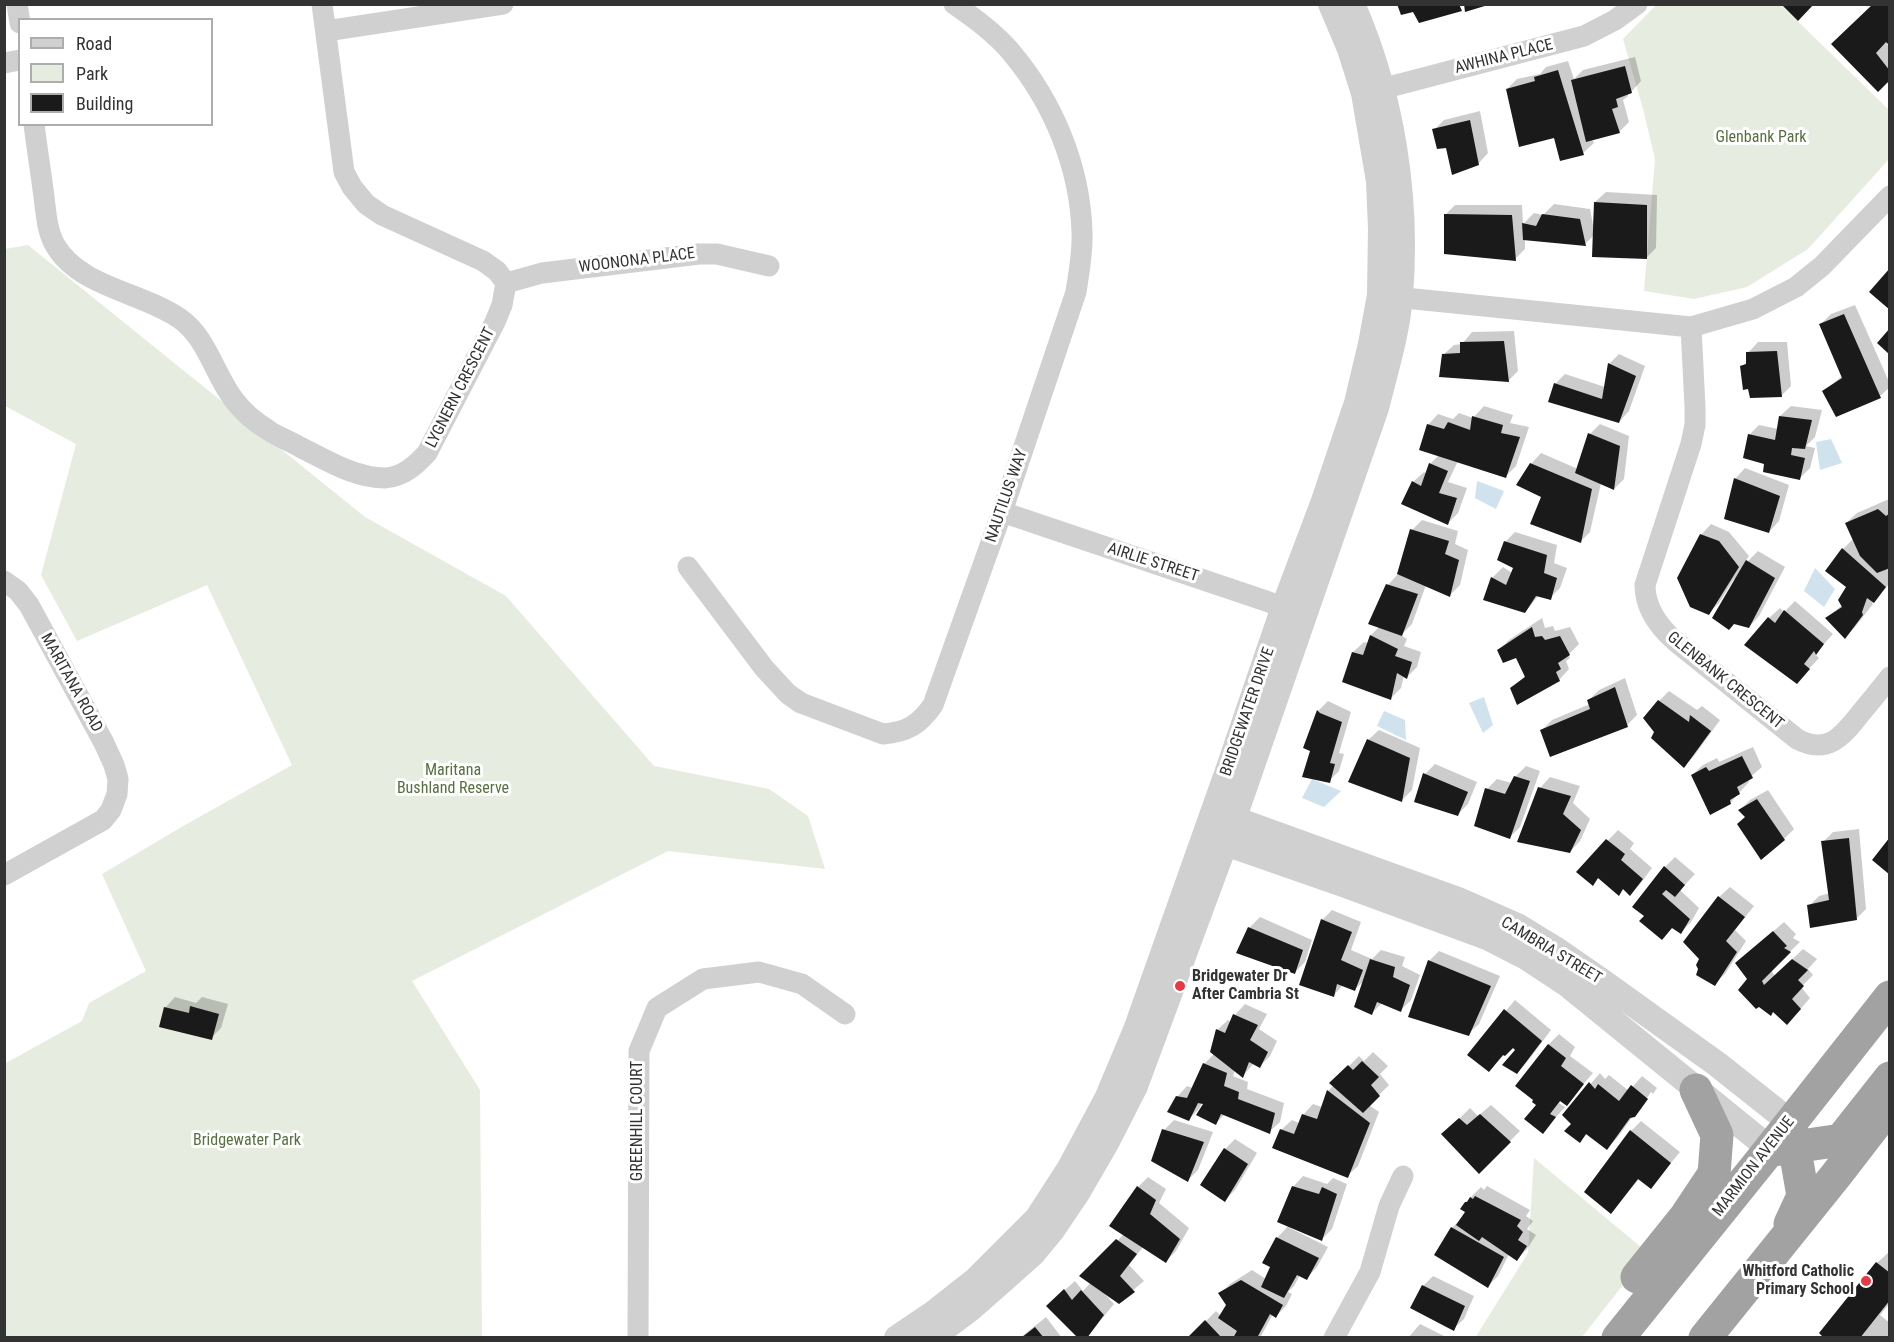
<!DOCTYPE html>
<style>
body{margin:0}
#map{position:relative;width:1894px;height:1342px;overflow:hidden;background:#fff;font-family:"Roboto Condensed",sans-serif}
canvas{display:block}
.frame{position:absolute;inset:0;border:6px solid #333;pointer-events:none}
.legend{position:absolute;left:18px;top:18px;width:195px;height:108px;box-sizing:border-box;background:#fff;border:2px solid #adadad;margin:0;padding:8px 10px;list-style:none;font-size:18px;color:#333}
.legend li{display:flex;align-items:center;gap:12px;height:30px}
.legend b{width:30px;border:2px solid #adadad}
</style>
<div id="map">
<canvas width="1894" height="1342"></canvas>
<div class="frame"></div>
<ul class="legend">
<li><b style="height:8px;background:#d0d0d0"></b>Road</li>
<li><b style="height:16px;background:#e6ecdf"></b>Park</li>
<li><b style="height:16px;background:#1a1a1a"></b>Building</li>
</ul>
</div>
<script>
const c = document.querySelector('canvas').getContext('2d');
c.lineJoin = 'round';
function fillPath(path, color) { c.fillStyle = color; c.fill(path, 'evenodd'); }
function stroke(path, color, width, dash) { c.strokeStyle = color; c.lineWidth = width; c.lineCap = dash ? 'butt' : 'round'; c.setLineDash(dash || []); c.stroke(path); }
function label(font, color, halo, rows, align = 'center') {
  c.font = font + ' "Roboto Condensed",sans-serif'; c.lineWidth = 6; c.setLineDash([]); c.textBaseline = 'middle'; c.strokeStyle = halo; c.fillStyle = color; for (const [text, x, y, turn = 0] of rows) {
    c.save(); c.translate(x, y); c.rotate((+turn || 0) * Math.PI / 180); c.textAlign = isNaN(turn) ? turn : align; if (halo) c.strokeText(text, 0, 0); c.fillText(text, 0, 0); c.restore();
  }
}
fillPath(new Path2D(`
 M1656,5H1781L1889,110V159L1808,249L1747,287L1694,299L1644,291L1655,159L1643,109L1623,39Z
 M28,245L365,517L506,596L654,766L769,789L808,816L825,869L668,851L412,981L480,1090L482,1337H5L4,1064L82,1021L89,1003L146,971L102,874L185,825L292,765L207,585L77,641L41,575L76,444L5,406V249Z
 M1534,1158L1648,1253L1582,1337L1475,1338L1528,1253Z`), '#e6ecdf');
fillPath(new Path2D(`
 M1831,439L1842,463L1820,470L1816,442Z
 M1477,481L1504,491L1496,509L1475,498Z
 M1815,568L1835,589L1824,607L1804,591Z
 M1484,697L1493,725L1483,733L1469,703Z
 M1384,711L1405,720L1406,740L1377,726Z
 M1312,779L1341,791L1324,807L1302,798Z`), '#cfe2ee');
fillPath(new Path2D(`
 M1890,4L1888,42L1887,44L1890,48V78L1833,44Z
 M1635,57L1641,81L1631,92L1627,93L1628,96L1623,100L1629,122L1619,132L1592,139L1594,143L1583,153L1555,136L1507,89L1517,79L1540,74L1546,67L1568,61L1574,79L1583,70Z
 M1480,111L1488,153L1478,164L1447,147L1434,130L1444,120Z
 M1606,192L1657,195L1656,248L1646,258L1594,235L1585,244L1525,239V249L1515,259L1445,215L1455,205H1522L1523,224L1534,213L1543,215L1554,204L1590,209L1593,225L1595,202Z
 M1855,305L1890,384V387L1880,396L1824,391L1842,376L1821,324L1831,314Z
 M1514,331L1518,371L1508,381L1443,355L1454,345L1462,344L1472,332Z
 M1758,342H1787L1791,386L1781,396L1742,367L1748,361V353Z
 M1619,354L1645,366L1629,411L1619,422L1555,384L1565,374L1605,387L1609,364Z
 M1484,406L1513,415L1510,423L1529,427L1516,466L1506,476L1458,461L1448,482L1467,488L1458,513L1448,523L1413,482L1424,472L1427,474L1430,464L1439,455L1428,425L1438,414L1453,419L1459,413L1473,418Z
 M1791,406L1822,410L1815,437L1806,446L1815,448L1810,468L1800,478L1766,463L1749,435L1759,425L1778,429L1780,416Z
 M1600,424L1629,436L1624,479L1614,489L1601,483L1590,532L1580,542L1543,497L1531,464L1541,453L1578,469L1590,434Z
 M1745,468L1789,485L1779,521L1769,532L1735,479Z
 M1889,499L1890,567L1886,568L1890,571V583L1872,603L1873,604L1855,627L1845,637L1827,618L1842,605L1848,586L1827,571L1843,549L1853,539L1846,523L1857,513Z
 M1422,520L1458,531L1455,544L1468,550L1460,585L1450,595L1426,585L1412,624L1401,635L1407,639L1404,646L1421,652L1417,667L1407,677L1404,675L1401,688L1391,698L1353,652L1364,642L1368,643L1371,635L1380,626L1388,585L1398,574L1412,530Z
 M1711,524L1729,532L1749,556L1745,562L1746,563L1758,551L1785,567L1759,616L1749,627L1736,581L1734,579L1719,603L1708,613L1701,535Z
 M1515,532L1557,545L1554,563L1567,568L1560,588L1550,598L1539,595L1525,612L1485,599L1493,577L1503,567L1512,573L1515,567L1505,542Z
 M1795,601L1833,634L1815,654L1819,658L1807,671L1769,618L1780,608L1784,612Z
 M1542,618L1545,628L1553,626L1555,631L1570,627L1579,644L1568,655L1570,658L1566,661L1569,669L1559,680L1512,688L1526,675L1517,656L1499,650L1509,640Z
 M1625,678L1637,715L1627,725L1542,730L1552,720L1590,704L1589,700L1599,690Z
 M1669,691L1697,710L1702,706L1720,720L1694,756L1684,766L1656,731L1659,701Z
 M1328,701L1351,712L1339,753L1344,754L1339,771L1329,781L1312,750L1318,711Z
 M1379,730L1420,748L1412,790L1402,800L1368,740Z
 M1753,747L1762,767L1748,779L1749,782L1731,802L1692,775L1703,765L1717,758L1719,762Z
 M1435,764L1477,782L1468,804L1458,814L1425,774Z
 M1526,766L1540,771L1520,827L1510,837L1487,789L1497,779L1512,783L1515,777Z
 M1550,777L1580,786L1573,803L1590,819L1580,841L1570,852L1540,788Z
 M1768,790L1794,829L1784,839L1746,816L1740,810L1750,800Z
 M1859,829L1866,909L1856,919L1809,906L1819,896L1830,893L1823,842L1833,832Z
 M1618,830L1634,843L1630,849L1652,868L1640,884L1630,894L1624,888L1619,894L1599,877L1592,884L1578,872Z
 M1675,857L1695,874L1680,890L1699,908L1691,922L1681,932L1646,915L1634,907L1665,867Z
 M1730,887L1754,906L1735,930L1746,941L1725,974L1714,984L1700,959L1685,942L1719,897Z
 M1332,910L1361,922L1351,950L1372,959L1381,950L1405,957L1402,966L1420,975L1411,1000L1401,1010L1382,1003L1372,1013L1365,980L1355,989L1343,985L1333,996L1322,920Z
 M1260,917L1312,940L1305,962L1295,972L1238,953L1250,927Z
 M1784,922L1796,934L1793,938L1800,942L1771,970L1775,976L1803,949L1817,959L1808,969L1813,975L1801,987L1810,998L1797,1013L1749,979L1737,963Z
 M1439,951L1500,976L1479,1024L1468,1034L1429,961Z
 M175,997L196,1003L202,997L228,1004L221,1028L211,1038L165,1008Z
 M1515,1000L1551,1030L1527,1062L1517,1072V1050L1513,1046L1489,1070L1469,1055Z
 M1245,1004L1267,1014L1259,1029L1277,1041L1270,1056L1260,1066L1254,1063L1243,1076L1235,1070L1233,1076L1248,1082L1247,1089L1284,1103L1280,1122L1269,1132L1225,1114L1216,1123L1206,1104L1202,1103L1199,1109L1189,1119L1177,1097L1187,1086L1193,1088L1204,1064L1214,1054L1217,1030L1228,1020L1231,1022L1235,1015Z
 M1559,1034L1575,1047L1570,1056L1593,1073L1566,1104L1561,1100L1559,1103L1565,1107L1543,1132L1538,1105L1536,1100L1517,1085L1549,1044Z
 M1373,1052L1388,1066L1380,1074L1389,1085L1369,1105L1379,1112L1358,1166L1347,1176L1281,1130L1292,1120L1299,1123L1303,1115L1313,1104L1322,1107L1328,1091L1334,1085L1332,1083L1359,1056L1364,1061Z
 M1600,1073L1605,1079L1609,1075L1629,1091L1642,1076L1657,1088L1653,1094L1651,1092L1640,1108H1642L1633,1116L1617,1138L1607,1148L1588,1133L1580,1141L1573,1124L1564,1115Z
 M1491,1105L1520,1131L1479,1172L1444,1134L1470,1108L1478,1116Z
 M1174,1120L1213,1132L1198,1170L1188,1180L1164,1130Z
 M1641,1121L1680,1152L1651,1187L1640,1178L1611,1212L1631,1131Z
 M1235,1139L1257,1153L1235,1190L1225,1200V1149Z
 M1303,1176L1327,1184L1333,1178L1347,1184L1332,1229L1322,1239L1291,1226L1290,1228L1328,1247L1317,1267L1307,1278L1300,1275L1294,1286L1288,1292L1292,1294L1286,1306L1276,1316L1273,1314L1260,1338H1189L1216,1311L1221,1316L1228,1305L1220,1294L1230,1284L1252,1270L1266,1279L1272,1266L1277,1238L1289,1225L1293,1187Z
 M1148,1177L1166,1189L1159,1203L1189,1228L1176,1251L1166,1261L1143,1247L1129,1265L1144,1281L1119,1302L1103,1292L1114,1304L1086,1338L1058,1296L1075,1281L1083,1291L1091,1282L1082,1276L1124,1234L1138,1187Z
 M1487,1186L1530,1210L1526,1216L1533,1221L1527,1229L1536,1235L1527,1249L1517,1259L1509,1254L1498,1276L1488,1286L1452,1228L1467,1212L1466,1202L1481,1187L1484,1190Z
 M1890,1251V1303L1880,1315L1890,1323V1338H1826L1877,1263Z
 M1433,1276L1474,1296L1464,1319L1453,1329L1423,1286Z
 M1046,1317L1062,1338H1020Z
 M1420,1324L1444,1336V1338H1408Z`), '#0003');
fillPath(new Path2D(`
 M1397,4H1459L1462,11L1419,23L1413,12L1401,15Z
 M1464,4H1488V5L1465,12Z
 M1781,4H1814L1798,21Z
 M1873,4H1890V46L1886,42L1876,53L1890,71V80L1878,92L1831,44Z
 M1625,66L1632,93L1616,99L1618,107L1612,109L1620,133L1586,142L1571,80Z
 M1558,70L1584,155L1560,161L1554,138L1519,147L1506,89L1535,81L1534,77Z
 M1470,120L1479,165L1452,175L1446,148L1437,149L1432,129Z
 M1594,202L1647,205V259L1592,257Z
 M1444,214L1512,215L1516,261L1444,254Z
 M1542,214L1580,219L1586,246L1523,240L1522,223L1536,226Z
 M1890,268V310L1869,292Z
 M1844,314L1881,398L1836,417L1822,391L1842,378L1819,324Z
 M1890,328V355L1877,343Z
 M1504,341L1509,382L1439,377L1442,354L1460,353V342Z
 M1777,351L1782,397L1750,398L1748,389L1743,390L1740,366L1746,364V352Z
 M1608,363L1636,376L1619,423L1548,402L1554,383L1602,399Z
 M1472,416L1503,425L1501,433L1520,437L1506,478L1419,450L1427,424L1444,429L1448,422L1470,430Z
 M1779,416L1812,420L1805,449L1792,448L1791,455L1805,458L1800,480L1763,472L1764,464L1743,458L1748,434L1775,440Z
 M1588,433L1620,446L1614,490L1575,473Z
 M1429,463L1448,471L1439,493L1457,498L1448,525L1401,504L1412,481L1421,486Z
 M1530,463L1592,489L1581,543L1530,524L1541,497L1516,485Z
 M1734,478L1780,496L1769,533L1724,519Z
 M1878,509L1886,516L1890,513V568L1877,573L1860,556L1845,523Z
 M1410,529L1449,541L1445,554L1459,560L1450,597L1397,574Z
 M1700,534L1719,541L1739,567L1709,615L1690,607L1677,578Z
 M1504,541L1547,555L1544,573L1557,578L1551,600L1536,596L1525,613L1483,600L1491,577L1506,585L1513,568L1497,560Z
 M1842,548L1886,587L1874,603L1867,598L1862,612L1863,615L1845,639L1825,618L1842,607L1838,600L1846,587L1825,571Z
 M1746,560L1775,578L1749,628L1734,624L1729,630L1712,618Z
 M1386,584L1418,594L1402,636L1368,624Z
 M1784,610L1824,644L1816,655L1814,651L1804,664L1810,669L1797,684L1744,645L1768,617L1775,623Z
 M1532,627L1535,637L1542,636L1545,640L1560,636L1570,655L1558,663L1561,669L1556,672L1560,681L1517,705L1510,688L1525,677L1516,658L1503,663L1497,650Z
 M1370,635L1398,649L1395,656L1412,662L1407,679L1397,673L1391,700L1342,682L1352,652L1363,655Z
 M1615,687L1628,727L1550,757L1540,730L1590,709L1587,700Z
 M1658,700L1689,722L1690,715L1711,731L1684,768L1651,738L1654,732L1643,718Z
 M1317,710L1320,713L1342,722L1330,763L1335,764L1330,783L1302,777L1310,751L1303,748Z
 M1367,739L1410,758L1402,802L1348,782Z
 M1742,756L1753,778L1737,787L1740,794L1730,800L1731,804L1710,815L1691,775L1706,767L1709,771Z
 M1423,773L1468,792L1458,816L1414,802Z
 M1514,776L1530,781L1510,839L1474,826L1485,788L1505,794Z
 M1538,787L1571,796L1563,814L1581,830L1570,853L1517,842Z
 M1757,799L1785,840L1761,860L1737,824L1745,817L1738,810Z
 M1890,837V875L1872,860Z
 M1849,838L1857,920L1810,928L1807,905L1829,900L1821,841Z
 M1606,839L1625,854L1621,860L1643,879L1630,896L1623,889L1619,896L1598,878L1593,886L1576,872Z
 M1664,866L1685,885L1675,897L1666,890L1662,894L1690,919L1681,934L1672,928L1662,940L1639,921L1644,916L1632,907Z
 M1718,896L1745,917L1726,941L1737,952L1715,986L1696,975L1698,969L1696,965L1699,959L1683,942Z
 M1321,919L1352,932L1341,960L1363,970L1355,991L1337,984L1334,997L1299,985Z
 M1248,927L1303,950L1295,974L1236,953Z
 M1773,931L1787,946L1784,948L1791,952L1762,981L1764,985L1792,959L1808,970L1798,980L1804,986L1792,999L1801,1009L1787,1025L1773,1012L1771,1016L1759,1007L1756,1009L1738,990L1747,979L1735,963Z
 M1370,959L1395,967L1393,977L1410,985L1401,1012L1377,1002L1372,1015L1354,1007Z
 M1428,960L1491,986L1469,1036L1408,1017Z
 M190,1006L219,1014L212,1040L159,1027L164,1007L189,1013Z
 M1504,1009L1542,1041L1517,1074L1502,1065L1515,1050L1513,1048L1505,1056L1503,1055L1489,1072L1467,1055Z
 M1233,1014L1258,1025L1250,1040L1268,1052L1260,1068L1249,1062L1243,1078L1210,1052L1216,1029L1225,1033Z
 M1548,1044L1566,1058L1561,1066L1584,1084L1567,1106L1560,1101L1550,1114L1556,1117L1543,1134L1524,1119L1536,1105L1532,1102L1533,1100L1515,1086Z
 M1362,1061L1379,1077L1371,1085L1380,1096L1363,1113L1329,1083L1348,1065L1353,1070Z
 M1203,1063L1227,1073L1224,1086L1239,1092L1238,1099L1275,1113L1270,1134L1221,1114L1216,1125L1196,1115L1203,1104L1198,1103L1189,1121L1167,1112L1176,1096L1187,1098Z
 M1589,1082L1595,1089L1598,1084L1619,1101L1631,1085L1648,1099L1635,1117L1630,1118L1607,1150L1586,1134L1580,1143L1564,1131L1571,1124L1562,1115Z
 M1327,1090L1370,1123L1348,1178L1272,1148L1280,1129L1294,1134L1302,1114L1317,1119Z
 M1480,1114L1511,1142L1479,1174L1441,1134L1459,1118L1467,1125Z
 M1162,1129L1204,1142L1188,1182L1151,1161Z
 M1630,1130L1671,1163L1651,1189L1638,1179L1611,1214L1584,1192Z
 M1224,1148L1248,1164L1225,1202L1200,1185Z
 M1137,1186L1156,1200L1150,1214L1180,1239L1166,1263L1109,1226Z
 M1292,1186L1319,1194L1322,1187L1337,1194L1322,1241L1277,1222Z
 M1475,1196L1521,1220L1517,1226L1523,1232L1518,1240L1527,1246L1517,1261L1482,1237L1479,1241L1456,1225L1465,1212L1460,1209L1465,1202H1467L1470,1197L1473,1199Z
 M1451,1227L1504,1257L1488,1288L1434,1255Z
 M1276,1237L1319,1258L1307,1280L1297,1275L1284,1298L1261,1287L1270,1267L1262,1263Z
 M1116,1239L1137,1254L1120,1276L1135,1292L1119,1304L1079,1276Z
 M1876,1262L1890,1273V1300L1860,1338H1824L1819,1333Z
 M1241,1280L1283,1305L1276,1318L1270,1314L1257,1338H1233L1237,1331L1218,1318L1226,1305L1218,1293Z
 M1422,1285L1465,1306L1454,1331L1410,1308Z
 M1064,1289L1072,1300L1081,1290L1104,1315L1087,1338H1078L1046,1306Z
 M1205,1320L1222,1338H1187Z
 M1035,1327L1044,1338H1021Z`), '#1a1a1a');
stroke(new Path2D(`
 M17,4L20,23
 M326,31L503,4
 M4,63L20,60
 M1366,93L1584,36L1615,20L1637,4
 M34,124C37,149 41,173 44,197C46,213 47,231 55,245C79,287 141,292 179,318C207,337 214,374 234,400C243,412 255,422 268,430C278,437 290,441 300,447C326,460 355,478 385,478C403,477 416,465 427,453L495,322L502,305L506,283L497,271L483,261L382,215L366,204L352,187L344,172L322,4
 M506,283L542,273L699,254H717L769,266
 M1385,296L1691,327L1753,309L1796,287L1822,266L1890,196
 M1691,327L1695,407V425L1691,444L1645,585C1645,608 1658,626 1675,641L1797,739C1827,755 1842,737 1860,714C1870,702 1880,690 1890,677
 M1002,512L1269,602L1297,613
 M688,567L764,668L788,694L801,703L883,734C907,732 919,725 933,705L1002,512L1076,292C1079,272 1083,252 1082,232C1080,166 1053,102 1011,52C995,33 974,18 954,4
 M4,581L18,591L29,605L104,743L114,765L118,779L117,794L111,810L103,820L4,875
 M638,1338L639,1051L657,1008L703,979L759,972L802,984L845,1014
 M1334,1338L1370,1272L1389,1206L1403,1176`), '#d0d0d0', 21);
stroke(new Path2D(`
 M1217,813L1458,900L1519,927L1555,949L1604,983L1717,1064L1790,1122
 M1208,837L1343,884L1487,937L1526,957L1567,984L1764,1144L1774,1150
 M897,1338L934,1313L976,1280L1037,1219L1070,1168L1107,1099L1136,1030L1230,765L1284,607L1324,501L1357,403L1371,344L1380,295L1381,229L1379,181L1364,93L1350,49L1331,4
 M931,1338L971,1308L1004,1279L1033,1253L1052,1230L1077,1193L1106,1143L1135,1086L1225,843L1376,408C1385,371 1397,334 1400,296C1408,197 1392,95 1352,4`), '#d0d0d0', 26);
stroke(new Path2D(`
 M1774,1150L1841,1140L1890,1078
 M1790,1224L1803,1196L1791,1127
 M1637,1277L1686,1216L1714,1174L1717,1135L1696,1090
 M1618,1338L1763,1158L1890,997
 M1705,1338L1837,1174L1890,1105`), '#a2a2a2', 33);
for (const [x, y, r, color] of [
 [1180,986,6,"#e63946"],
 [1866,1281,6,"#e63946"]
]) { const dot = new Path2D(); dot.arc(x, y, r, 0, 2 * Math.PI); c.fillStyle = color; c.fill(dot); stroke(dot, '#fff', 2); }
label('16px', '#333', '#fff', [
 ["AWHINA PLACE",1504,57,-14],
 ["WOONONA PLACE",637,261,-7],
 ["LYGNERN CRESCENT",461,388,-63],
 ["NAUTILUS WAY",1007,496,-71],
 ["AIRLIE STREET",1153,563,18],
 ["GLENBANK CRESCENT",1725,681,39],
 ["MARITANA ROAD",71,683,61],
 ["BRIDGEWATER DRIVE",1248,712,-71],
 ["CAMBRIA STREET",1551,951,31],
 ["GREENHILL COURT",638,1121,-90],
 ["MARMION AVENUE",1754,1167,-52]
]);
label('16px', '#56703f', '#fff', [
 ["Glenbank Park",1761,138],
 ["Maritana",453,771],
 ["Bushland Reserve",453,789],
 ["Bridgewater Park",247,1141]
]);
label('bold 16px', '#333', '#fff', [
 ["Bridgewater Dr",1192,977],
 ["After Cambria St",1192,995],
 ["Whitford Catholic",1854,1272,"right"],
 ["Primary School",1854,1290,"right"]
], 'left');
</script>
